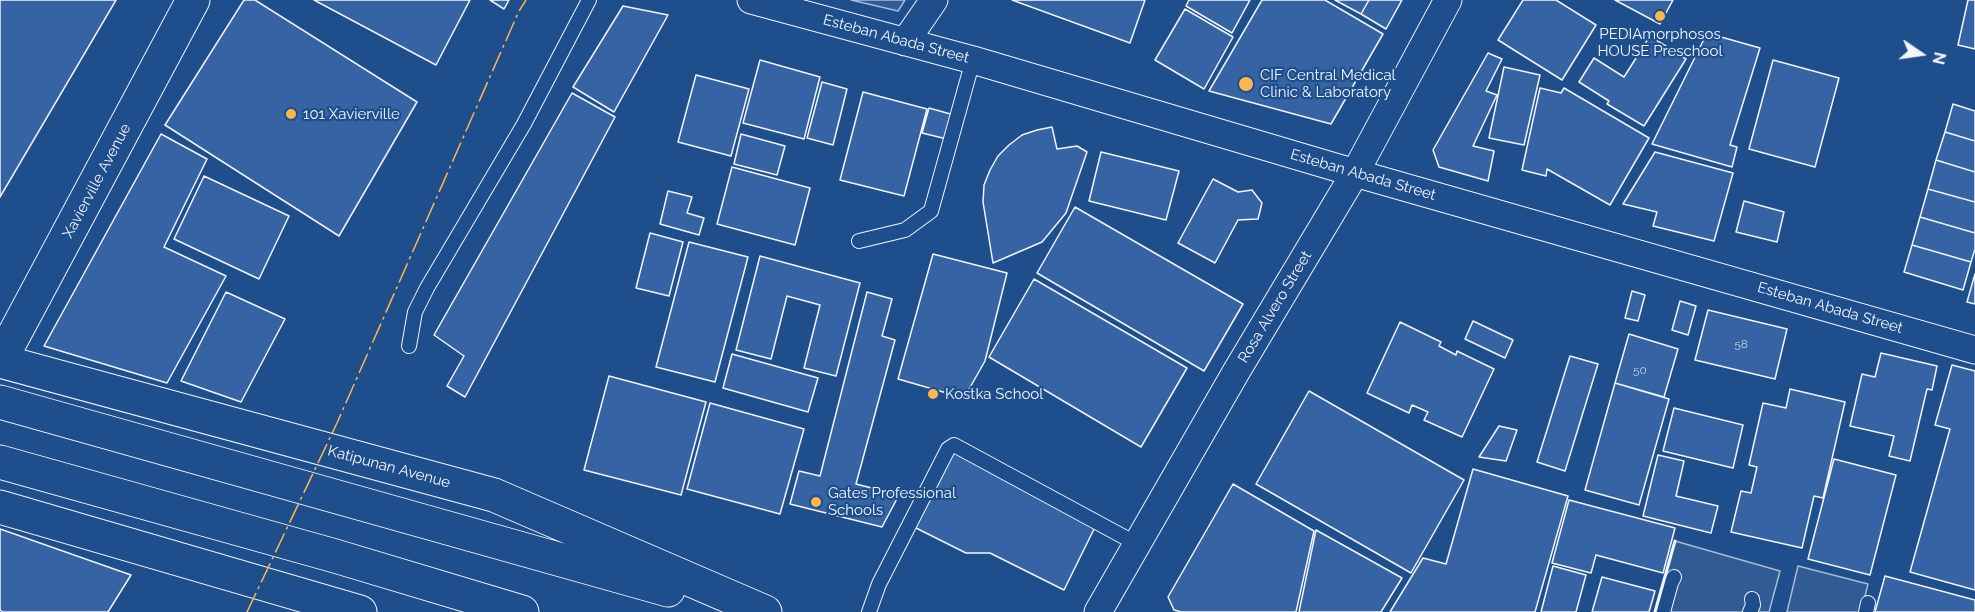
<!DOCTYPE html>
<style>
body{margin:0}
#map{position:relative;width:1975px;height:612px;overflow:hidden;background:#1f4e8c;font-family:Raleway,sans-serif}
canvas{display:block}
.north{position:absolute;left:1891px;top:24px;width:60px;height:60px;-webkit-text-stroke:4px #1f4e8c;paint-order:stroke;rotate:103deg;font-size:16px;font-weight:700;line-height:24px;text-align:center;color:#f2f6ff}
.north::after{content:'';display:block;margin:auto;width:21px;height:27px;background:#f2f6ff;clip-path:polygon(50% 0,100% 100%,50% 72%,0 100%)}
</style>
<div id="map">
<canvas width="1975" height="612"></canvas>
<div class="north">N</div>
</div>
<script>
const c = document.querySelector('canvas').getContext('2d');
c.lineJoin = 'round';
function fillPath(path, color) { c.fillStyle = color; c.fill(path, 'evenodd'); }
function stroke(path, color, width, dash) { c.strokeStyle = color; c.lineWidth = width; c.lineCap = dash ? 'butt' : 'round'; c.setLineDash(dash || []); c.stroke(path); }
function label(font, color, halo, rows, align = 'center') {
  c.font = font + ' Raleway,sans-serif'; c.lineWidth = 4.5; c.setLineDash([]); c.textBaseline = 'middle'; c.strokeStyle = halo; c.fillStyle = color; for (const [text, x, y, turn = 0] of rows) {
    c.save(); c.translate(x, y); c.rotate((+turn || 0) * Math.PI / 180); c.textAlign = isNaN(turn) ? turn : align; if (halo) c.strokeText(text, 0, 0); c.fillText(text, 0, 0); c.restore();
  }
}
const built = new Path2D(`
 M851,0H905L898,11Z
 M1675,541L1780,571L1769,612H1655Z
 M1798,566L1868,584L1861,612H1787Z`);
fillPath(built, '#305b95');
stroke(built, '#a8bbd7', 1.5);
const building = new Path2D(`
 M0,0H116L0,197Z
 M244,0H255L417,102L339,236L165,125Z
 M314,0H470L436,65Z
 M490,0H509L504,9Z
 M1012,0H1145L1130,43Z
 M1189,0H1250L1232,33L1186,6Z
 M1262,0H1325L1383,34L1331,124L1209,91Z
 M1335,0H1369L1361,14Z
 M1369,0H1402L1386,29L1361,14Z
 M1523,0H1556L1596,25L1562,80L1498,40Z
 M1615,0H1673L1660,24Z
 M1968,0H1975V49L1958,45Z
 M623,6L668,15L614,112L573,87Z
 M1185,9L1233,37L1204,89L1155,60Z
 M1707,33L1760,48L1730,145L1737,147L1732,167L1652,144Z
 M1650,36L1686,59L1644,126L1607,104L1609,101L1579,82L1594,58L1624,77Z
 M1488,53L1502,59L1486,91L1497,95L1473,146L1494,151L1488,181L1439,167L1433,150Z
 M760,60L820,77L804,139L743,123Z
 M1773,60L1839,78L1815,167L1749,149Z
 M1504,67L1540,75L1524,145L1489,138Z
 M696,75L749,89L731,156L678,142Z
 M822,82L847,89L833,145L807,138Z
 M1540,88L1561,93L1564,88L1649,138L1610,205L1547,169L1546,176L1522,170Z
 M863,92L927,109L904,196L840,180Z
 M572,93L615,117L465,397L447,386L464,356L434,335Z
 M1953,104L1975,111V141L1945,132Z
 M929,108L954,115L947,139L922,133Z
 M1052,127L1057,149L1077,146L1087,152L1066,213L1042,242L993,263L983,202L984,185L990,170L998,156L1009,145L1022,135L1037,130Z
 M1945,132L1975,141V172L1936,160Z
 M161,134L207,159L164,247L226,276L167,383L44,346Z
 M741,134L785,146L777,175L734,164Z
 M1101,152L1179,171L1166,220L1089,201Z
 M1655,152L1733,173L1714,241L1653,226L1657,212L1623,204Z
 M1936,160L1975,172V202L1928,189Z
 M732,167L810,188L795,245L717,224Z
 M204,176L289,216L259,279L174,239Z
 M1213,179L1238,192L1252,190L1262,203L1258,219L1238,220L1215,263L1178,243Z
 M1928,189L1975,202V233L1920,217Z
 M668,191L692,197L687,213L704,218L699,235L660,224Z
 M1744,201L1784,212L1777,242L1736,232Z
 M1075,207L1243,304L1204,371L1037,273Z
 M1920,217L1975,233V249L1971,262L1912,245Z
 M650,233L683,242L669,296L636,288Z
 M689,242L748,257L715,382L656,367Z
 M1912,245L1971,262L1963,290L1904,272Z
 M933,254L1007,273L985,361L964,398L898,379Z
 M760,256L860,283L836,376L804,368L820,305L787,296L771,359L736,350Z
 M1975,274V304L1967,302Z
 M1034,279L1187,368L1141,447L989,357Z
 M1632,291L1645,295L1638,321L1625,318Z
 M226,292L285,319L241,402L181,381Z
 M867,292L892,299L882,336L895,340L856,484L899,495L882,527L790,504L799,471L820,476Z
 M1680,301L1696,306L1688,335L1672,330Z
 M1708,310L1787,329L1775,379L1695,360Z
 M1473,321L1513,340L1505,358L1465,339Z
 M1400,322L1441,342L1439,346L1456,355L1457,351L1494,369L1462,437L1424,420L1428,412L1412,405L1409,413L1367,393Z
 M1629,334L1678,349L1664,397L1615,383Z
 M1881,353L1937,366L1932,390L1927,389L1910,461L1889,456L1894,436L1850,426L1862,374L1875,377Z
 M732,354L818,378L808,412L723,388Z
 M1570,356L1598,364L1565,471L1537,462Z
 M1952,365L1975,371V590L1910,572L1950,429L1935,425Z
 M609,376L706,402L681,495L584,470Z
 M1615,383L1669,399L1639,505L1585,490Z
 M1790,389L1845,402L1823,498L1814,496L1802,548L1731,532L1741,491L1751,493L1757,467L1749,465L1763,403L1786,408Z
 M1309,391L1464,480L1411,573L1256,484Z
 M710,403L804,429L780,514L687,489Z
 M1674,408L1743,425L1733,468L1663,451Z
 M1499,426L1517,430L1506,461L1479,457Z
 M953,451L1096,525L1064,590L990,553H966L914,527Z
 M1658,455L1684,461L1676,496L1718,506L1711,533L1643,516Z
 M1834,459L1896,475L1870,575L1808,559Z
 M1473,469L1568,496L1535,612H1390L1423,558L1446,564Z
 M1233,484L1314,531L1296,612H1181L1174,610L1168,597Z
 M1569,500L1675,528L1663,573L1596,555L1591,573L1552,563Z
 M0,529L131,575L108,612H3L0,610Z
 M1316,530L1402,578L1381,612H1299Z
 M1553,566L1586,575L1576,612H1541Z
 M1885,576L1975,600V612H1875Z
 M1602,577L1655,591L1649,612H1592Z`);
fillPath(building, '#3563a3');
stroke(building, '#f2f6ff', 1.5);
const lane = new Path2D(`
 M859,241L905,230L931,211L973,60
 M409,346L415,312L427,288L524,124L589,0
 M869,612L879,584L948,449L954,445L1137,544
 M1663,612L1671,583L1674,577
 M1750,612L1753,605L1752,599
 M1866,612L1868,603`);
const street = new Path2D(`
 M751,0L973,60L1355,173L1975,350
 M905,42L934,0
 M1098,612L1236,372L1355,173L1448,0`);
const secondary = new Path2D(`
 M0,361L193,0`);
const primary = new Path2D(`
 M0,361L494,495L765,612
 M0,402L668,590
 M0,462L335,556L522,612
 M0,507L360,612`);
stroke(lane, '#f2f6ff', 16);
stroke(street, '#f2f6ff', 29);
stroke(secondary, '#f2f6ff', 35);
stroke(primary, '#f2f6ff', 35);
stroke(lane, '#1f4e8c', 14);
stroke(street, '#1f4e8c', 27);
stroke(secondary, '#1f4e8c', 33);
stroke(primary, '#1f4e8c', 33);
stroke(new Path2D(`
 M1655,612L1675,541`), '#f2f6ff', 3);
stroke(new Path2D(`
 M247,612L337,423L519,11L526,0`), '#ffb74d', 1.5, [21, 4.5, 3, 4.5]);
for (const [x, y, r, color] of [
 [1660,16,6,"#ffb74d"],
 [1246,84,8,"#ffb74d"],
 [291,114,6,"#ffb74d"],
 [933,394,6,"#ffb74d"],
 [816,502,6,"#ffb74d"]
]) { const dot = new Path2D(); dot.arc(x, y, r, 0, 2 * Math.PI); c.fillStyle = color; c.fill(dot); stroke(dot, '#1f4e8c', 2); }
label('12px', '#c3d1e8', null, [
 ["58",1741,344],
 ["50",1640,370]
]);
label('15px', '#f2f6ff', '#1f4e8c', [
 ["PEDIAmorphosos",1660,34,"center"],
 ["HOUSE Preschool",1660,51,"center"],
 ["CIF Central Medical",1260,75],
 ["Clinic & Laboratory",1260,92],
 ["101 Xavierville",303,114],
 ["Kostka School",945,394],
 ["Gates Professional",828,493],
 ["Schools",828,510]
], 'left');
label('15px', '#f2f6ff', '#1f4e8c', [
 ["Esteban Abada Street",896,39,15],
 ["Esteban Abada Street",1363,175,16],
 ["Xavierville Avenue",97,181,-62],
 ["Rosa Alvero Street",1275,307,-59],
 ["Esteban Abada Street",1830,308,16],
 ["Katipunan Avenue",389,467,15]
]);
</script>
